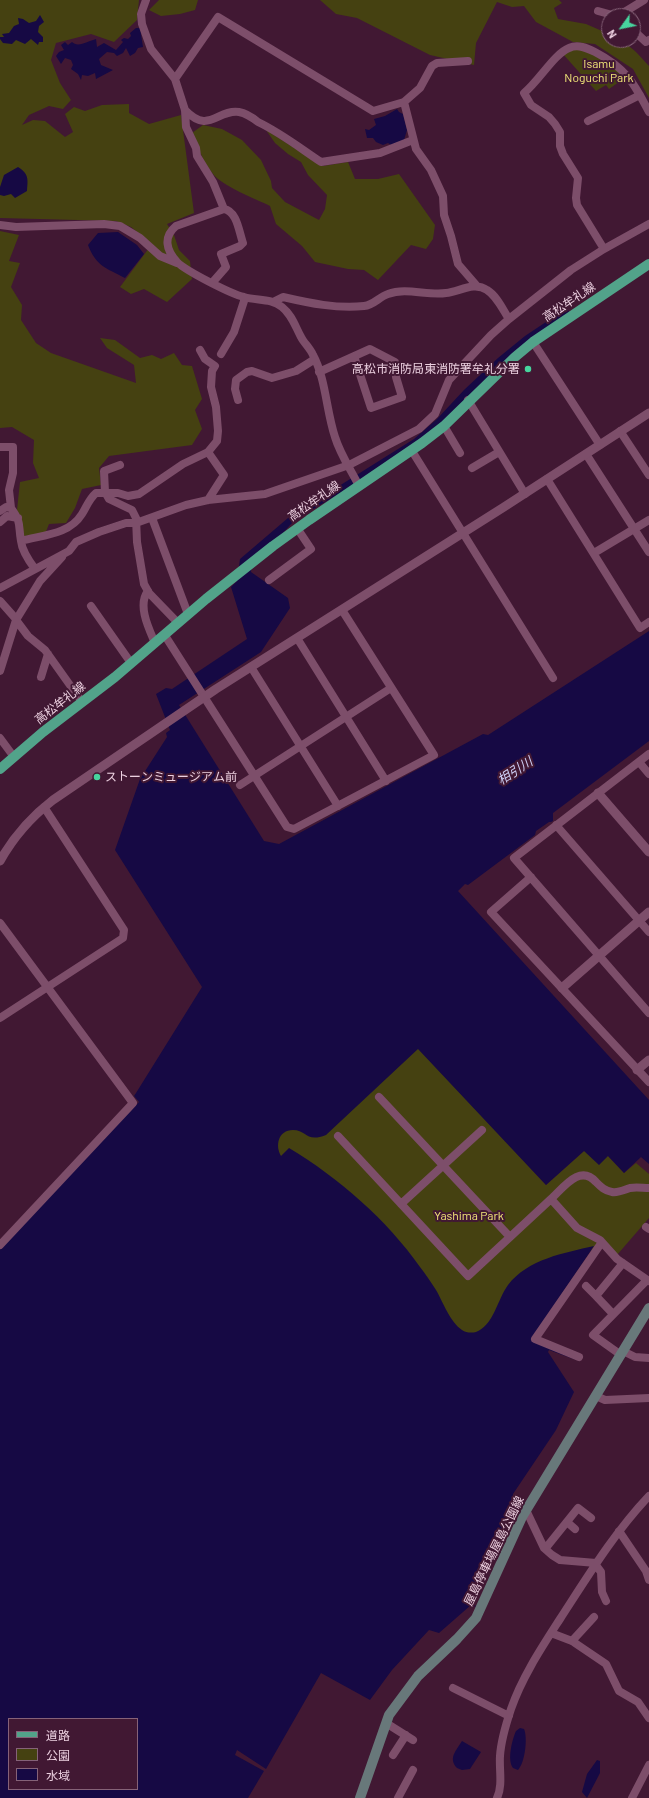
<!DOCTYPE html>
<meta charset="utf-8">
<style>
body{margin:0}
#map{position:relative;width:649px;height:1798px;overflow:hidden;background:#411833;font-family:Barlow,"Noto Sans JP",sans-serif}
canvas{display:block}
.legend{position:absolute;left:8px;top:1718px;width:130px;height:72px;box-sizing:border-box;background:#411833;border:1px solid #856278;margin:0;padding:5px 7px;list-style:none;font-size:12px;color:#ecd0e0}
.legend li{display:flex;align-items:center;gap:8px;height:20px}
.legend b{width:20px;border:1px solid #856278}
.north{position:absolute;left:601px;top:8px;width:40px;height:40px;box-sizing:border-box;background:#411833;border:1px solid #856278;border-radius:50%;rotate:237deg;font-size:11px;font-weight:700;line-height:16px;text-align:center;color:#ecd0e0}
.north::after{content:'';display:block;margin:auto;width:14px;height:18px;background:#47d49e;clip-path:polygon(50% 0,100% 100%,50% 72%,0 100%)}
</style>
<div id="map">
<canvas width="649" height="1798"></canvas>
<ul class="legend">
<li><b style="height:5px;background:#52a38a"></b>道路</li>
<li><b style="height:11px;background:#454111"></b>公園</li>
<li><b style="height:11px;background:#160944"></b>水域</li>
</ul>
<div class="north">N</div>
</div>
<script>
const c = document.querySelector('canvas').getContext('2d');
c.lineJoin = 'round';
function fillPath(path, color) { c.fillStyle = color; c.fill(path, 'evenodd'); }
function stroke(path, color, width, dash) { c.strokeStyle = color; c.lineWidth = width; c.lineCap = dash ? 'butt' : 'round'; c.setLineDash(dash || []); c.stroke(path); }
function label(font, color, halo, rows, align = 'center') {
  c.font = font + ' Barlow,"Noto Sans JP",sans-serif'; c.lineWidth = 4; c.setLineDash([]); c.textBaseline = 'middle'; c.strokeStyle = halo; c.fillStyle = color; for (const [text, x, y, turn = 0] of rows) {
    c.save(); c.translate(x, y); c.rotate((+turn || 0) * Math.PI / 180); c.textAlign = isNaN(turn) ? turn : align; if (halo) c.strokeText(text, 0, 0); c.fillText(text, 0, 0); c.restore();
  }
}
fillPath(new Path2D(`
 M0,0H139L137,20L114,42L91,34L56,43L51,60L60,83L71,100L63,109L49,106L29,115L22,125L33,120L45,121L65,137L73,132L65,114L74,107L85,111L102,105L129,104V113L149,124L181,115L194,213L167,224L174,235L179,250L190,261L192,279L167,302L144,289L131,294L120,287L152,244L131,227L116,221L0,218Z
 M159,0H198L195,10L180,14L161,16L149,10Z
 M320,0H559L562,3L554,8L558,19L586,24L609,34V40C628,40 637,53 649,66V98L633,69L595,44L573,42L536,22L524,6L512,7L497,2L476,43L474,65L430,55L357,18L336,14Z
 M570,47L588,48L626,77L609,89L606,85L596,91L562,53Z
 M203,125L222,129L242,140L261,160L271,181L272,188L285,202L319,220L325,209L327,195L308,175L301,162L288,154L275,143L266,130L323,166L348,162L355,179H378L399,174L435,225L433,239L426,249L411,245L378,280L364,270L348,269L315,262L302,246L276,224L270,206C256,199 222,186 213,174C203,162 198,147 192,133Z
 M0,231L19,235L9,261L20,263L11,287L22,305L21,320L36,343L51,353L136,383L134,365L107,348L100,338L115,340L140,358L152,355L161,359L174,353L182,365L192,366L202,399L195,410L202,429L192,445L109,456L99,468L101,485L82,489L75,508L66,523L49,524L45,534L24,536L17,510L20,482L39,478L33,463L34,440L12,427L0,428Z
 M418,1048L546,1185L584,1151L608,1156L624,1173L636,1163L649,1174V1218L617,1255L600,1243L496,1328L462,1338L281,1158L276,1144L281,1133Z`), '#454111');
fillPath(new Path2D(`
 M40,15L44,22L39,26L38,32L43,37V42H39L38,45L31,39L25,44L16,40L12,44L3,43L0,39V37H4L2,34L9,33L14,26L19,24L18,18L23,19L29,23L36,21Z
 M136,28H140L143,47L138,48L135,53L130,56L126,48L123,53L117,56L114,53L107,52L99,59L101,65L113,70L96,79L95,73L88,76L82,75L81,80L78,74L71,69L73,65L71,60L65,58L61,64L56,56L59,52L64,50L61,45L65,42L68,45L72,42C78,48 88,41 96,39L97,47L104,43L116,50L123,42L121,40L124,38L128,39L131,36L130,33Z
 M397,109L399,112L403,114L407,130L404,140L391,145L388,143L383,145L376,142L373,138H367L365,129L369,130L376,125L374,119L385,116Z
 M18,167C29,174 28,179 27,191L15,198L11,194L4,196L0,195V187L4,175Z
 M118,232L137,245L144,254L125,278C106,268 96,266 88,245L98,233Z
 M567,308L569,312L430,433L358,482L302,516L291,524L276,541L252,559L251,572L288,598L290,608L261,652L179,705L264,841L279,844L483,734L488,735L649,631V741L553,813V821L551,822H549L536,831L535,835L468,885L465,884L458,891L649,1100V1164L641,1157L624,1173L608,1156L599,1165L584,1151L546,1185L418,1049L326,1135C306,1143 307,1130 293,1130C278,1130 275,1146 281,1156L289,1148C339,1178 387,1220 420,1267C426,1275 431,1282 436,1290C443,1302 450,1322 462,1330C466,1333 472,1333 476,1332C494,1325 497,1300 508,1285C528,1259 564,1253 594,1246L531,1339L576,1360L549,1350L548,1352L574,1392L556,1430L513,1494V1496L520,1503L512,1497L495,1556L472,1603L476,1606L475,1607L471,1605L439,1633L429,1630L392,1670L370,1700L321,1673L266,1769L237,1750L235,1755L264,1771L248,1798H0V1249L139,1102L134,1096L136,1093L202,987L115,850L140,779L167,737L166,733L170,730L156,694L166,688L172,689L247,639L231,587L237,581L240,559L288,518L414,439L437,419L464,390L498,358L525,336ZM9,1719H137V1789H9Z
 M520,1728L524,1729C528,1738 525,1763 518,1770L513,1768C507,1760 512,1740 516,1731Z
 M462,1741L481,1752L470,1769L462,1770L457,1768C448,1758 456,1751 462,1741Z
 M597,1760L600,1761V1773L587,1798L582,1792L587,1774Z`), '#160944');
stroke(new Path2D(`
 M146,0L141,14L142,24L151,49L175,79L185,110L186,127L196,148L197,156L213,182L224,209L176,226C163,237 166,250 177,262C186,271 231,294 244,297C257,301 271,298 282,307C292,315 295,326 301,337C304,343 310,348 313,355C326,379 326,410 335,437C340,454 351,470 359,486
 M598,11L616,16
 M618,16L644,0
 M633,30L646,42L649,40
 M175,79L218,17L373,111L404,102L420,88L432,66L437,63L468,61
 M404,102L416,149L431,170L443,196L444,215L451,236L458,264L477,286
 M185,110C209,135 217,109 239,112C245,113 253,118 258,122C281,133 300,148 321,162L380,153L413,140
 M588,121L640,95
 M0,225L16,227L104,224L120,226L140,238L160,256L177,263
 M604,249L577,205L576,198L578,178L563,154L560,146V132L555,124L549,117L531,105L524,93C539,81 554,54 569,48C578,44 587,48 595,52C626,68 634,83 649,112
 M212,283L226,267L221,254L240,246L243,243C239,232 237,211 224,209
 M275,301L283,297C309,303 337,309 364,306C374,305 379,297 388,294C406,287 428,296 446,293C459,292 474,281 487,290C497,296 503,310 509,319
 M533,342L600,445
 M221,354L234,332L245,298
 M319,372L370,349L395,362L396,377L402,397L371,408L354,356
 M238,400L235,389L236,380L247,372L252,371L272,378L296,371L315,359
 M468,400L525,494
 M444,426L460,453
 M620,431L649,475
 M0,447H13V473L9,490L11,508
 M412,451L553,678
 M586,454L649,552
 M120,465L104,471L105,492L109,499L132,510L136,518L137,542L144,584L149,593L178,623
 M472,468L499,452
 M547,479L640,628L649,622
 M208,500L224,475L208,452
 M0,511L6,507L11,508C22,523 18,525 21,541C22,551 29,561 35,569
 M152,518L188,614
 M0,522L7,516L18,518
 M21,541C42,535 69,535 82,514C87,506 89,499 96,493H118L128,496L139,494L183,464L208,452L217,441L218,431L216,407L211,387L212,371L215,366L205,359L200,350
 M594,553L649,520
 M62,557L40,581L16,620L28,636L45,650L82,702
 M269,580L311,549L297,528
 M0,588L69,551L76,542L99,532L126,523H136L186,505L208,500L265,494L349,465L419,429L435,414L449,380L491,335L509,319L571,270L604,249L649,224
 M148,591C137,605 149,629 155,643
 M0,601L16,619
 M91,606L131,663
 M164,634L287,827L294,829L434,755L342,610
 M297,638L386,781
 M251,667L338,806
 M0,671L16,620
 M41,677L48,654
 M0,738L14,757
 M649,754L514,858L649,1013
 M639,762L649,774
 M240,785L391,688
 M556,825L649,932
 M531,877L491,912L649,1082
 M0,923L133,1103L0,1245
 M0,1018L123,938L124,930L44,807
 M379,1097L510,1237
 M338,1136L468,1276L551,1199L577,1228L600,1240L617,1259L649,1281
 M551,1199C564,1187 580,1164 596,1182C601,1187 605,1191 612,1192C618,1193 624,1190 630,1188C636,1187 643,1188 649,1188
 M401,1204L482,1130
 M646,1227L649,1229
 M586,1286L596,1296
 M613,1314L596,1296L623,1263
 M623,1351L635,1357L649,1358
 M621,1355L593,1335L647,1280
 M579,1357L535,1339L602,1242
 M596,1396L605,1400L649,1398
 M526,1510L544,1548L552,1555L560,1560L596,1563
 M567,1522L575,1529
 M619,1531L646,1571L649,1580
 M545,1549L578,1508L591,1518
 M595,1564L601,1572L602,1592L606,1601
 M551,1633L572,1641L606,1664L619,1691L638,1702L649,1718
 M572,1641L594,1617
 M453,1688L509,1716
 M386,1723L413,1740
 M393,1755L406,1735
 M398,1798L413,1770
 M497,1798C503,1785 499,1770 500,1756C501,1740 506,1724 511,1709C522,1677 542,1647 560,1619C588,1576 614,1533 649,1496
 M632,1798L649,1765`), '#7d4e6a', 8);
stroke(new Path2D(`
 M598,793L649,852
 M0,861C14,836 31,817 53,800L216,689L504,507L649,413
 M562,988L649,912
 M637,1070L649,1060`), '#7d4e6a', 9);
stroke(new Path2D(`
 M360,1798L389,1715L418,1676L457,1639L476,1618L522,1517L649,1308`), '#68787a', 10);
stroke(new Path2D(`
 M0,769L43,732L115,677L206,599L273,546L309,520L422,443L444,426L515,357L533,342L649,264`), '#52a38a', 10);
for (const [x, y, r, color] of [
 [528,369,4,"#47d49e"],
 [97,777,4,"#47d49e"]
]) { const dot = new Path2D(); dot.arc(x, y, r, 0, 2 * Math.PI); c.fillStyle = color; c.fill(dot); stroke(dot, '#411833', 1.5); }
label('12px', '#f3e879', '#411833', [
 ["Isamu",599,64],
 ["Noguchi Park",599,78],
 ["Yashima Park",469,1216]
]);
label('12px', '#ecd0e0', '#411833', [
 ["高松牟礼線",569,302,-34],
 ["高松牟礼線",314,501,-35],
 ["高松牟礼線",60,703,-38],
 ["屋島停車場屋島公園線",494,1551,-64]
]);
label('12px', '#ecd0e0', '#411833', [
 ["高松市消防局東消防署牟礼分署",520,369],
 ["ストーンミュージアム前",105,777,"left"]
], 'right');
label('italic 13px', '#cecff6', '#411833', [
 ["相引川",515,771,-33]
]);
</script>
